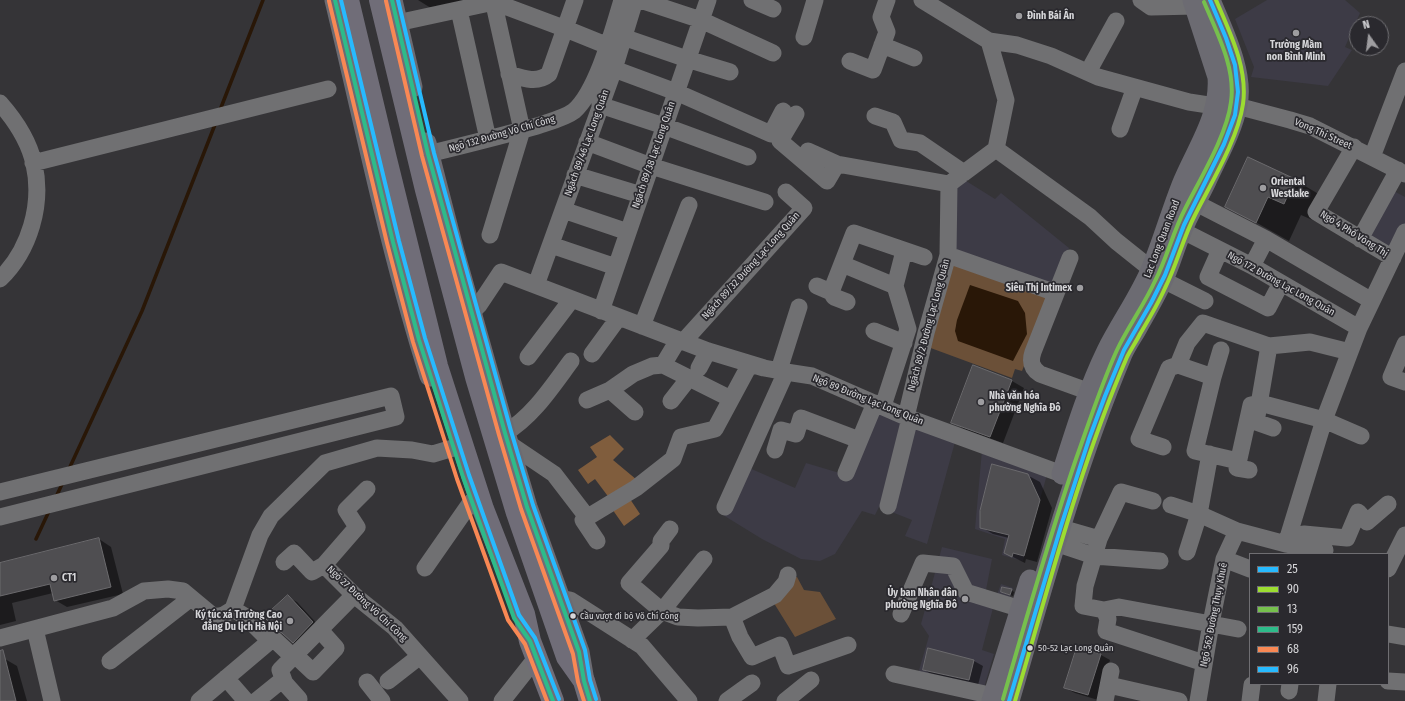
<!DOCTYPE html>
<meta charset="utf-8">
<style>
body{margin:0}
#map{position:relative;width:1405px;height:701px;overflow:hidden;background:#353437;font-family:"Fira Sans Condensed",sans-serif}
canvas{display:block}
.legend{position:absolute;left:1249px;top:553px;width:140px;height:132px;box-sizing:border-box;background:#2a292e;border:1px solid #6f6e72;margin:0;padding:5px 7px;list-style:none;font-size:12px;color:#d6d6d9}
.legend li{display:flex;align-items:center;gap:8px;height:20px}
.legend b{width:20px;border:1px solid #6f6e72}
.north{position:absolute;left:1349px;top:16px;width:40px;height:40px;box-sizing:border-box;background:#2a292e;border:1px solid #6f6e72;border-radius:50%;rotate:346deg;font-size:11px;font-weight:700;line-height:16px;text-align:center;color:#d6d6d9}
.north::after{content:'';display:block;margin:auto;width:14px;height:18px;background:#9e9da0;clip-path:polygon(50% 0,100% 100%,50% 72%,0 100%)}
</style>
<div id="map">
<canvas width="1405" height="701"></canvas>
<ul class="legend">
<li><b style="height:5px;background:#27baff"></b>25</li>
<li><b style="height:5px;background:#9cdd31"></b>90</li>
<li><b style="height:5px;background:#76c04d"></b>13</li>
<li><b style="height:5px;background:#2dbb8a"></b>159</li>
<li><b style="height:5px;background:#f98854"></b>68</li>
<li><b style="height:5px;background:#27baff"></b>96</li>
</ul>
<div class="north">N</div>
</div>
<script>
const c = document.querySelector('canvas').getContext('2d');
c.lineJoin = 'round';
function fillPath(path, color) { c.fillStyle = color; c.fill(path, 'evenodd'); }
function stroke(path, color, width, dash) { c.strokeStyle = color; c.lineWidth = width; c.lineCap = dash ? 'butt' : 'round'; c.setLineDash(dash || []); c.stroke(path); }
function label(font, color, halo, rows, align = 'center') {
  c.font = font + ' "Fira Sans Condensed",sans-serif'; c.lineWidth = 3.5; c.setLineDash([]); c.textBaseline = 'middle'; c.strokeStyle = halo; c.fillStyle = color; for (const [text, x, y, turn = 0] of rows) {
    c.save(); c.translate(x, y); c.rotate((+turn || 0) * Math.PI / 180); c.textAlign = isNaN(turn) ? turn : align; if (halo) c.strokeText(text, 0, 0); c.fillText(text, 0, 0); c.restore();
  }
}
fillPath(new Path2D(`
 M1267,0H1345L1360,13L1345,47L1352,50L1328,86L1251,77L1254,67L1235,19Z
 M963,179L995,199L1001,193L1069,248L1054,288L954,252L952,186Z
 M1390,189L1405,197V224L1390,253L1364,240Z
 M876,411L918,429L955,442L927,544L905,536L912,520L879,507L875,515L862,511L835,554L820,561L801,559L762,539L723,515L747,467L795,488L806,463L843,474Z
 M982,450L1048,471L1023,561L1002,555L1005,539L975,529Z
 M942,547L992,559L985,595L996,597L1001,584L1013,588L1009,601L993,608L982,650L994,654L980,701H976L915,684L929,636L921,624Z`), '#3d3b46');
fillPath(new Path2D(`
 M951,260L1052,295L1022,371L1015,369L1012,378L928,347Z
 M797,577L804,590L820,592L836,619L795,637L772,600L790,578Z`), '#6b5038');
fillPath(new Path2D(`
 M610,435L624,449L613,460L643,485L628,496L640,514L624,526L610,506L613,503L595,479L588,484L578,470L597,457L590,447Z`), '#805d3d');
fillPath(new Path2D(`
 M970,285L1018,301L1025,313L1027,334L1013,361L958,341L955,331L957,320Z`), '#291707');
fillPath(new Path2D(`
 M418,0H478L434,10Z
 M1249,159L1295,180L1327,199L1317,222L1301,215L1289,241L1227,206Z
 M973,367L1012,381L1024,388L1003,443L964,429L952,422Z
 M1027,475L1040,482L1052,508L1037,562L1026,559L1025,563L1005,553L1009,538L993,534L981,527Z
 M99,539L111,547L123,594L67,607L55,600L53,593L12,603L16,621L0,625V564Z
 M1011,590L1014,592L1013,596L1002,592Z
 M288,597L297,602L321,628L302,647L293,642Z
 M1078,648L1101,655L1110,660L1098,700L1075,693L1065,688Z
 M929,649L974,661L983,666L978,685L933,675L924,670Z
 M5,659L17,666L27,701H0V660Z`), '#0007');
stroke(new Path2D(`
 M220,110L263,0
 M69,469L142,311L216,122
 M56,497L63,482
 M36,539L50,509`), '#291707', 3.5);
const building = new Path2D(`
 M1248,157L1295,179L1284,204L1268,197L1256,223L1225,207Z
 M973,365L1012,380L990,437L951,423Z
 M992,464L1028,474L1040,500L1024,556L1013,553L1012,557L1004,553L1009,535L980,528V511Z
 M99,538L111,587L54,601L50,584L0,596V563Z
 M1002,587L1012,589L1010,595L1001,592Z
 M288,595L313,622L293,643L282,633L277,630L264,617Z
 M1077,647L1101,654L1088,695L1064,688Z
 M928,648L974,660L969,680L923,670Z
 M3,650L16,701H0V651Z`);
fillPath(building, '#4f4e51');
stroke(building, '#6b6a6d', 1);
stroke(new Path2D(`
 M640,0L701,20L773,53
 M752,0L773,9
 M922,0L989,41L1017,45L1051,56L1098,77L1189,102L1215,106
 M1141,0L1151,7L1196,6
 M459,10L488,139
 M397,23L494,2L566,29L618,50
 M623,37L687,59L730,72
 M804,37L815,0
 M882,45L914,58
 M850,61L873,70L887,32L881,17L887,0
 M614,69L676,92L771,134L783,111
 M1088,72L1116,21
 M509,74C522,78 537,84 549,74L575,0
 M0,103C15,120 29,141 34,164C43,204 30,250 0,279
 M600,105L664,126L748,157
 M1237,106L1290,120L1310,126L1405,174
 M796,114L780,141L827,181L837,164
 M875,116L893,122L901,140L920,143L964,173
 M1120,129L1135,87
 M587,142L651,166L765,202
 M1354,147L1316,212L1393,258
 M996,149L1090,217L1116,241L1151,269
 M808,151L837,164L949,184L996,149L1006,100L989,41
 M428,154C465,145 501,136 537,126C548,122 565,118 574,111C597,91 613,30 622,0
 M1372,157L1405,71
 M33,163L328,89
 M575,175L641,195
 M1196,203L1266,239
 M563,210L628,232
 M1181,230L1252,266L1359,328
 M490,235L522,130L493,0
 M1360,239L1398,170
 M551,245L616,267
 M1220,250L1208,277L1268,308L1281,283
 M948,255L1056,293
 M1070,258L1033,352C1030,361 1031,368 1040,374L1090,392
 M842,264L895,286
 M1252,266L1266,239L1372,301
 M1163,280L1205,301
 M536,285L614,69L635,0
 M817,286L831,292L854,233L924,257
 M831,292L834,297L847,302
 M601,311L708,0
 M471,313L479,305L501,272L708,351L764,368L786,372L812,376L906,417L1062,474
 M642,326L689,205
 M874,331L904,343
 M678,340L663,365L731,399
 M683,342L804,208L786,192
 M1405,344L1391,377L1405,382
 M1269,346L1256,422L1273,428
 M1221,350L1213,377L1195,451L1238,461
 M592,354L619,317
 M528,357L572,299
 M1178,365L1213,377
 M699,368L708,351
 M779,370L799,307
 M610,390L635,412
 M587,400L610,390L633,374L652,366L663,365
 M671,401L689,378
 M883,406L908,329L895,286L904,251
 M906,417L926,333L948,255L949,184
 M505,433C533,416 551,388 571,361
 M508,443L554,474L587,517
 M1163,447L1139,439L1169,368L1178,365L1187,343L1203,323L1269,346L1310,342L1350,352
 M775,450L781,430L796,434L801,418L859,440
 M1249,470L1237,468L1251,405L1260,403L1324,420L1361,436
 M846,473L875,403
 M367,489L346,510L357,527L324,565L354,595L395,628L460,701
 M0,492L391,396L396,417L0,517
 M1171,505L1199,514L1237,531L1286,544L1325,550L1324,554
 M888,506L910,418
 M725,507L786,372
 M1061,528L1099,539L1121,492L1153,501
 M670,529L661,541V546L629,583L662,611L678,617L698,618L732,617L775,595L786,582L788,575
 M1099,539L1085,586L1083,606L1104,610L1119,607L1238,629
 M597,541L583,520L636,488L673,459L681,437L715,429L750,364
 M1055,543L1094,556L1160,561
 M1286,544L1324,420L1359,328L1405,232
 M1187,552L1199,514L1210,454
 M1296,554L1298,545L1304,534L1347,538L1358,512L1367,522L1388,504
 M1224,559L1250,569
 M284,562L294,553L312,572L324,565
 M425,568L471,502
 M1388,569L1405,535
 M559,598L570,600L642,646L689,701
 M233,609L246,617L270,641L275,640L293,657
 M1104,610L1108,619L1106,631L1204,663
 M901,614L923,563L953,566L966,592L1021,609
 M732,617L740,637L752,657L780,645L788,666L848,645
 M35,629L52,701
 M1388,634L1405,637
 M0,638L113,608L144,591L168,589L183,591L213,616C222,617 226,614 233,609L260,535L271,516L325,463L377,448L412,450L433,454L453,448
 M632,640L662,611L704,559
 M295,655L313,672L336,648L320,630
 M110,661L191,598
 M894,674L994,696
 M226,678L246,701
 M284,681L280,670L354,595
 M388,681L420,656
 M1388,681L1405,682
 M367,682L382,701
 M1109,685L1179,701
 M1289,691L1290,684
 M199,701L270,641
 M256,701L282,680L299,699
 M502,701L536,658
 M727,701L752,683
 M785,701L811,680
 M1105,701L1111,671
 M1198,701L1211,623L1224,559L1237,531
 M1250,701L1252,685
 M1326,701L1328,684`), '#707072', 17);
stroke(new Path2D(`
 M335,0C365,125 391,253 430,376
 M392,0L412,87
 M426,143L453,248L505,433L527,507L579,652L584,681
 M1062,474C1075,433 1088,390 1107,351C1121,323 1140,297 1152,268C1163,241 1171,213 1182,185C1196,150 1221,117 1218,77L1193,0
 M992,701L1030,580
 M1009,701C1043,584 1075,466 1122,354C1127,343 1134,334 1139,324C1147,310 1155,296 1162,281C1170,265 1174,248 1181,232C1188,214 1198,198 1206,181C1217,157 1232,131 1237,105C1244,72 1222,30 1210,0`), '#6c6b72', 21);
stroke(new Path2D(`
 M348,0L386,159L437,366L483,509L524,614L530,641L553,701
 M380,0L426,190L476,377L517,513L567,657L584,681L590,701`), '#706d78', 22);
stroke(new Path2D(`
 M1009,701L1061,526L1089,439L1105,396L1124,350L1151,303L1165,275L1184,225L1224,144L1235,115L1238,92L1235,65L1226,38L1210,0`), '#27baff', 4);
stroke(new Path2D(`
 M1015,701C1049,586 1079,468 1127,357C1131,349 1136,342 1140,334C1149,319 1158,304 1165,288C1177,264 1183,238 1195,215C1211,183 1238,139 1243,104C1248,68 1230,33 1216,0`), '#9cdd31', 4);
stroke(new Path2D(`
 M1003,699C1026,619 1049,538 1076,459C1089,423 1101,385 1117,350C1128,327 1144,305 1155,281C1167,258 1173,232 1185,209C1200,179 1227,135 1231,102C1236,68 1217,33 1204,2`), '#76c04d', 4);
stroke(new Path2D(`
 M335,0L393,242L419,340L463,477L514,618L530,641L553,701
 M392,0L428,154L505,433L527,507L579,652L584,681L590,701`), '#2dbb8a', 4);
stroke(new Path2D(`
 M329,1L387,243L413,342L457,479L508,620L525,644L547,701
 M386,1L422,156L499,435L521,509L573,654L578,682L584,701`), '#f98854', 4);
stroke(new Path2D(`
 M341,0L399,241L425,338L469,475L519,615L535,638L559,699
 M398,0L434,153L511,431L533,505L585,650L590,680L596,699`), '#27baff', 4);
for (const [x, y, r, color] of [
 [1019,16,4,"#9e9da0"],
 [1296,33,4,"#9e9da0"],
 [1263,188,4,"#9e9da0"],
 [1080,288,4,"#9e9da0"],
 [981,402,4,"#9e9da0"],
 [54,578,4,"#9e9da0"],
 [965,599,4,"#9e9da0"],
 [573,616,3.5,"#d6d6d9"],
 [290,621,4,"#9e9da0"],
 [1030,648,3.5,"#d6d6d9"]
]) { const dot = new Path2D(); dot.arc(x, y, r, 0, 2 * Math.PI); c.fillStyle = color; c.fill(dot); stroke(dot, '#2a292e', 1.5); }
label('9px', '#d6d6d9', '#2a292e', [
 ["Cầu vượt đi bộ Võ Chí Công",580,616],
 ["50-52 Lạc Long Quân",1038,648]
], 'left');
label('bold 10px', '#d6d6d9', '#2a292e', [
 ["Đình Bái Ân",1027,16],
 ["Trường Mầm",1296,45,"center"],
 ["non Bình Minh",1296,57,"center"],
 ["Oriental",1271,182],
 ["Westlake",1271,194],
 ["Siêu Thị Intimex",1072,288,"right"],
 ["Nhà văn hóa",989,396],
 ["phường Nghĩa Đô",989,408],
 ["CT1",62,578],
 ["Ủy ban Nhân dân",957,593,"right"],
 ["phường Nghĩa Đô",957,605,"right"],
 ["Ký túc xá Trường Cao",282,615,"right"],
 ["đẳng Du lịch Hà Nội",282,627,"right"]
], 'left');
label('10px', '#d6d6d9', '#2a292e', [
 ["Ngõ 132 Đường Võ Chí Công",502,134,-16],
 ["Vong Thi Street",1323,134,24],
 ["Ngách 89/46 Lạc Long Quân",587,143,-70],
 ["Ngách 89/38 Lạc Long Quân",654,155,-71],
 ["Ngõ 4 Phố Võng Thị",1354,234,32],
 ["Lac Long Quan Road",1162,239,-69],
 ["Ngách 89/32 Đường Lạc Long Quân",751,266,-48],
 ["Ngõ 172 Đường Lạc Long Quân",1281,284,29],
 ["Ngách 89/2 Đường Lạc Long Quân",929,325,-75],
 ["Ngõ 89 Đường Lạc Long Quân",868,400,22],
 ["Ngõ 27 Đường Võ Chí Công",367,604,43],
 ["Ngõ 562 Đường Thụy Khuê",1214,615,-79]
]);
</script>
